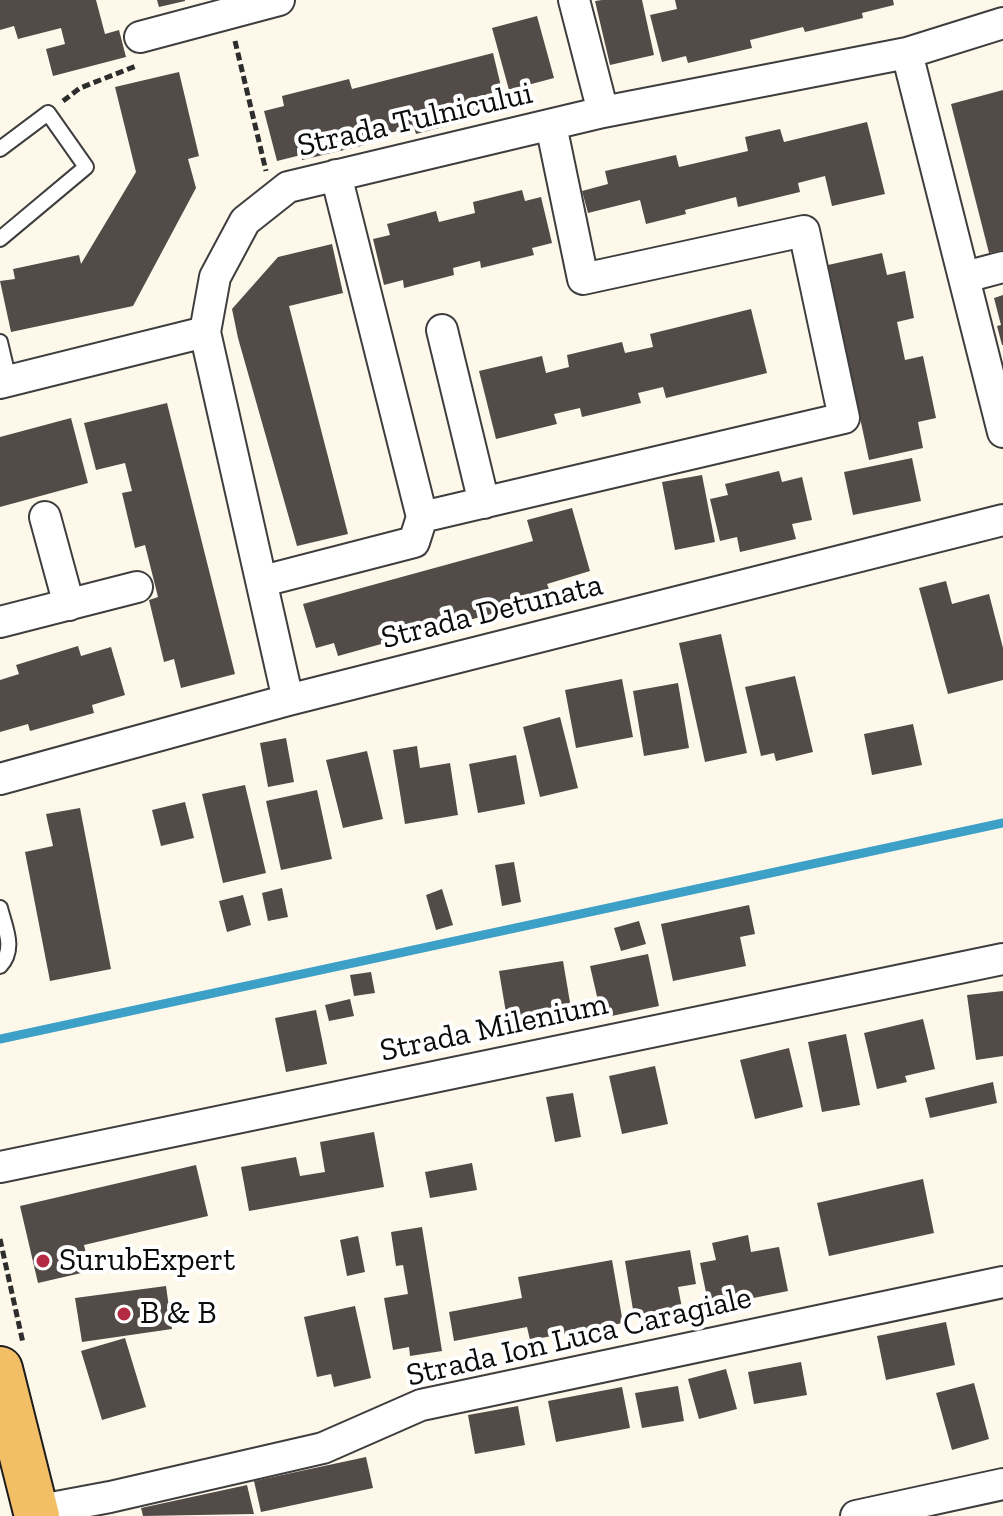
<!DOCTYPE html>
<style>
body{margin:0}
canvas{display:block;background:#fef8ea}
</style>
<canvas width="1003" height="1516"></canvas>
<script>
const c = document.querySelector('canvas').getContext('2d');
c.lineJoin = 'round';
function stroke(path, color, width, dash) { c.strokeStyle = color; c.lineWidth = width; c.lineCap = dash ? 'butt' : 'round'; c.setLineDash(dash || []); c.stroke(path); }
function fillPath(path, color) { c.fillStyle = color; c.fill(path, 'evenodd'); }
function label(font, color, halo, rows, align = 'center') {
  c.font = font + ' "Zilla Slab",serif'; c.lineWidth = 8; c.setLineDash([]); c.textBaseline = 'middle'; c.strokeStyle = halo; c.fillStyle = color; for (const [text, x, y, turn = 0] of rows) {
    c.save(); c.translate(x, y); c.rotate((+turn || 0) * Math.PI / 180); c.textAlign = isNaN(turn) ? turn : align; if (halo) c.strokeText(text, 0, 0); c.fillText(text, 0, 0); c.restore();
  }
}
stroke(new Path2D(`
 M0,1039L1003,823`), '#3ca0c7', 9);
fillPath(new Path2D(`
 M0,0H96L105,34L119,30L126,57L53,76L46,49L65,44L61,28L18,39L14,26L0,30Z
 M157,0H185V1L159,7Z
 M602,0H642L654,55L610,65L595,1Z
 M675,0H893L894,5L862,13L863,18L805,32L803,27L750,40L752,48L688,63L686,56L662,62L650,15L677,9Z
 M537,16L554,78L509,90L492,28Z
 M493,53L505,103L468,113L470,120L416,134L414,127L364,139L365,145L302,160L301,155L277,161L264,111L284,106L282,96L349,79L352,89Z
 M179,72L199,156L188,159L196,188L133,306L11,332L0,281L15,279L13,269L79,255L81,264L136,172L115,87Z
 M1003,90V250L989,253L951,104Z
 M867,122L885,194L832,206L825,176L798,183L800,192L738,207L736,197L685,210L686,214L646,224L640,200L588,213L582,191L608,184L605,171L676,155L679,167L748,151L745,137L780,129L784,142Z
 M522,190L525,201L541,197L552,243L532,248L534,255L481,268L480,261L453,268L454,275L404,288L403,280L384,285L373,239L390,235L387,224L436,211L439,222L475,213L473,202Z
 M332,244L343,293L289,306L348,534L297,546L238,338L232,309L278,257Z
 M882,253L887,275L905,271L914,318L897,322L905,360L923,356L936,418L918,422L923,448L869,460L843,338L835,340L823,285L832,283L828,265Z
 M1003,295V345H1002L997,326L1001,325L994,298Z
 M751,309L767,373L666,398L663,387L638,393L641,403L582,417L580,408L554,414L557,424L496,439L479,371L542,356L546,373L569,367L567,355L622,342L625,353L653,347L650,334Z
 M167,403L235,674L181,688L174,659L164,662L149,600L158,597L145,545L135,548L122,493L132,491L125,463L96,470L84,423Z
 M71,418L88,483L0,507V437Z
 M912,458L921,501L853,515L844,472Z
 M779,471L782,482L802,477L812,520L792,524L796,539L740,552L737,537L720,541L710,499L728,495L725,484Z
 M702,475L715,542L675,550L662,482Z
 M572,508L590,571L547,584L549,589L515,598L518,607L454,624L452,616L401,630L403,638L338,656L334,643L316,648L303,604L533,541L527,520Z
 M946,581L952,604L989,594L1003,648V680L948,694L919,588Z
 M721,634L747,753L705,762L679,643Z
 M78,646L81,656L111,647L125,695L92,705L94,713L30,731L28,724L0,732V680L19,674L16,665Z
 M795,676L813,752L776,761L774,753L761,756L745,687Z
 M622,679L633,737L576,748L565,690Z
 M678,683L689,748L644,756L633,691Z
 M560,717L578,788L540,797L523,727Z
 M913,724L922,765L872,775L864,734Z
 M286,738L294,782L268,787L260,743Z
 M417,746L420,768L450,763L458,815L405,824L393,750Z
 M367,751L383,819L343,828L326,760Z
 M516,755L525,804L478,813L469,764Z
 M245,785L266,873L223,883L202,794Z
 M317,790L332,859L281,870L266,801Z
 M185,802L194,838L161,846L152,810Z
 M80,808L111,969L50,981L25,852L53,846L46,814Z
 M514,862L521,902L502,906L495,865Z
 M282,888L288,917L268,921L262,893Z
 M442,889L453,925L436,930L426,895Z
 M243,895L251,925L227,932L219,901Z
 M749,905L755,934L740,937L746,966L673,981L661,924Z
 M639,921L646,944L621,951L614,928Z
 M648,954L659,1006L602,1018L590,966Z
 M563,961L573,1020L509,1031L499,971Z
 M371,972L375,993L354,996L350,975Z
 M1003,991V1056L976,1060L967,995Z
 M350,999L354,1016L329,1021L325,1005Z
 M316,1010L327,1064L286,1072L275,1018Z
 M923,1019L935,1069L905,1076L907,1082L877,1089L864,1033Z
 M846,1034L860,1105L822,1112L808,1042Z
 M789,1048L803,1107L755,1119L740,1060Z
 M655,1066L668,1124L622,1134L609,1076Z
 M993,1082L997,1103L930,1118L925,1098Z
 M573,1093L581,1137L555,1142L546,1097Z
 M374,1132L384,1187L249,1211L241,1167L296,1157L300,1176L325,1172L320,1142Z
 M472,1163L477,1190L430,1198L425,1172Z
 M196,1165L208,1216L84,1245L90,1271L38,1283L20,1206Z
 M923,1179L934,1233L829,1256L817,1203Z
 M422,1227L442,1351L410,1356L409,1347L393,1350L384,1298L408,1294L403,1265L396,1266L391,1232Z
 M748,1235L751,1252L779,1247L788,1291L709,1307L700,1263L716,1260L712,1243Z
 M358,1236L365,1272L347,1276L340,1240Z
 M690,1250L696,1284L678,1287L682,1308L634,1316L625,1261Z
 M612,1260L623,1323L530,1340L527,1327L454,1341L449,1312L522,1298L518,1277Z
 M166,1286L172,1329L82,1342L75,1298Z
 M355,1306L371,1378L334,1387L331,1374L317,1377L304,1317Z
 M946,1322L955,1365L886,1380L877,1336Z
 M125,1338L146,1407L102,1420L81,1351Z
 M801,1362L807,1395L754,1404L748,1372Z
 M726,1369L737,1409L699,1419L688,1379Z
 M974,1383L989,1439L952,1450L936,1393Z
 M678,1386L684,1421L642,1428L635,1393Z
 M622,1387L630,1428L556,1442L548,1401Z
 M518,1406L525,1445L475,1454L468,1415Z
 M366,1457L373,1488L261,1512L254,1481Z
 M247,1485L254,1514L143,1516L141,1508Z`), '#534b48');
const lane = new Path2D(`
 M0,149L48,113L86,167L0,239
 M0,342L9,380
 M0,908C5,928 16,949 0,966`);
const street = new Path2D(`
 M574,0L603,112
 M140,37L279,0
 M907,53L1003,432
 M336,175L422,517L844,418L804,231L583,279L551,125
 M965,277L1003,267
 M442,330L484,503
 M0,383L205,332
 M45,517L69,605
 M263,581L414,542L422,517
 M0,622L137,587
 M288,700L205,332L215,277L245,221L288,187L603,112L907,53L1003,23
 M0,779L288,700L1003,520
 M0,1167L1003,959
 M35,1511L110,1497L323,1448L421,1405L1003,1282
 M856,1516L1003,1484`);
const primary = new Path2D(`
 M0,1369L37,1516`);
stroke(lane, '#3e3e3e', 18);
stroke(street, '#3e3e3e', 34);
stroke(primary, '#1c1c1c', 48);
stroke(new Path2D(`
 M235,41L266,171
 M63,101L80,88L136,66
 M0,1239L23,1343`), '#2d2d2d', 5, [8, 4]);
stroke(lane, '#fff', 14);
stroke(street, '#fff', 30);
stroke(primary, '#f2bf66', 44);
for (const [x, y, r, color] of [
 [43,1261,8,"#b42a42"],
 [124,1314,8,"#b42a42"]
]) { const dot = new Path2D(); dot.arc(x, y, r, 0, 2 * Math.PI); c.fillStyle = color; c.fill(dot); stroke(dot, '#fff', 3); }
label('32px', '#0b0b0b', '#fff', [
 ["Strada Tulnicului",415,120,-13],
 ["Strada Detunata",492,612,-14],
 ["Strada Milenium",494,1028,-12],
 ["Strada Ion Luca Caragiale",579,1337,-13]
]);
label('32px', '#0b0b0b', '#fff', [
 ["SurubExpert",59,1261],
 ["B & B",140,1314]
], 'left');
</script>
